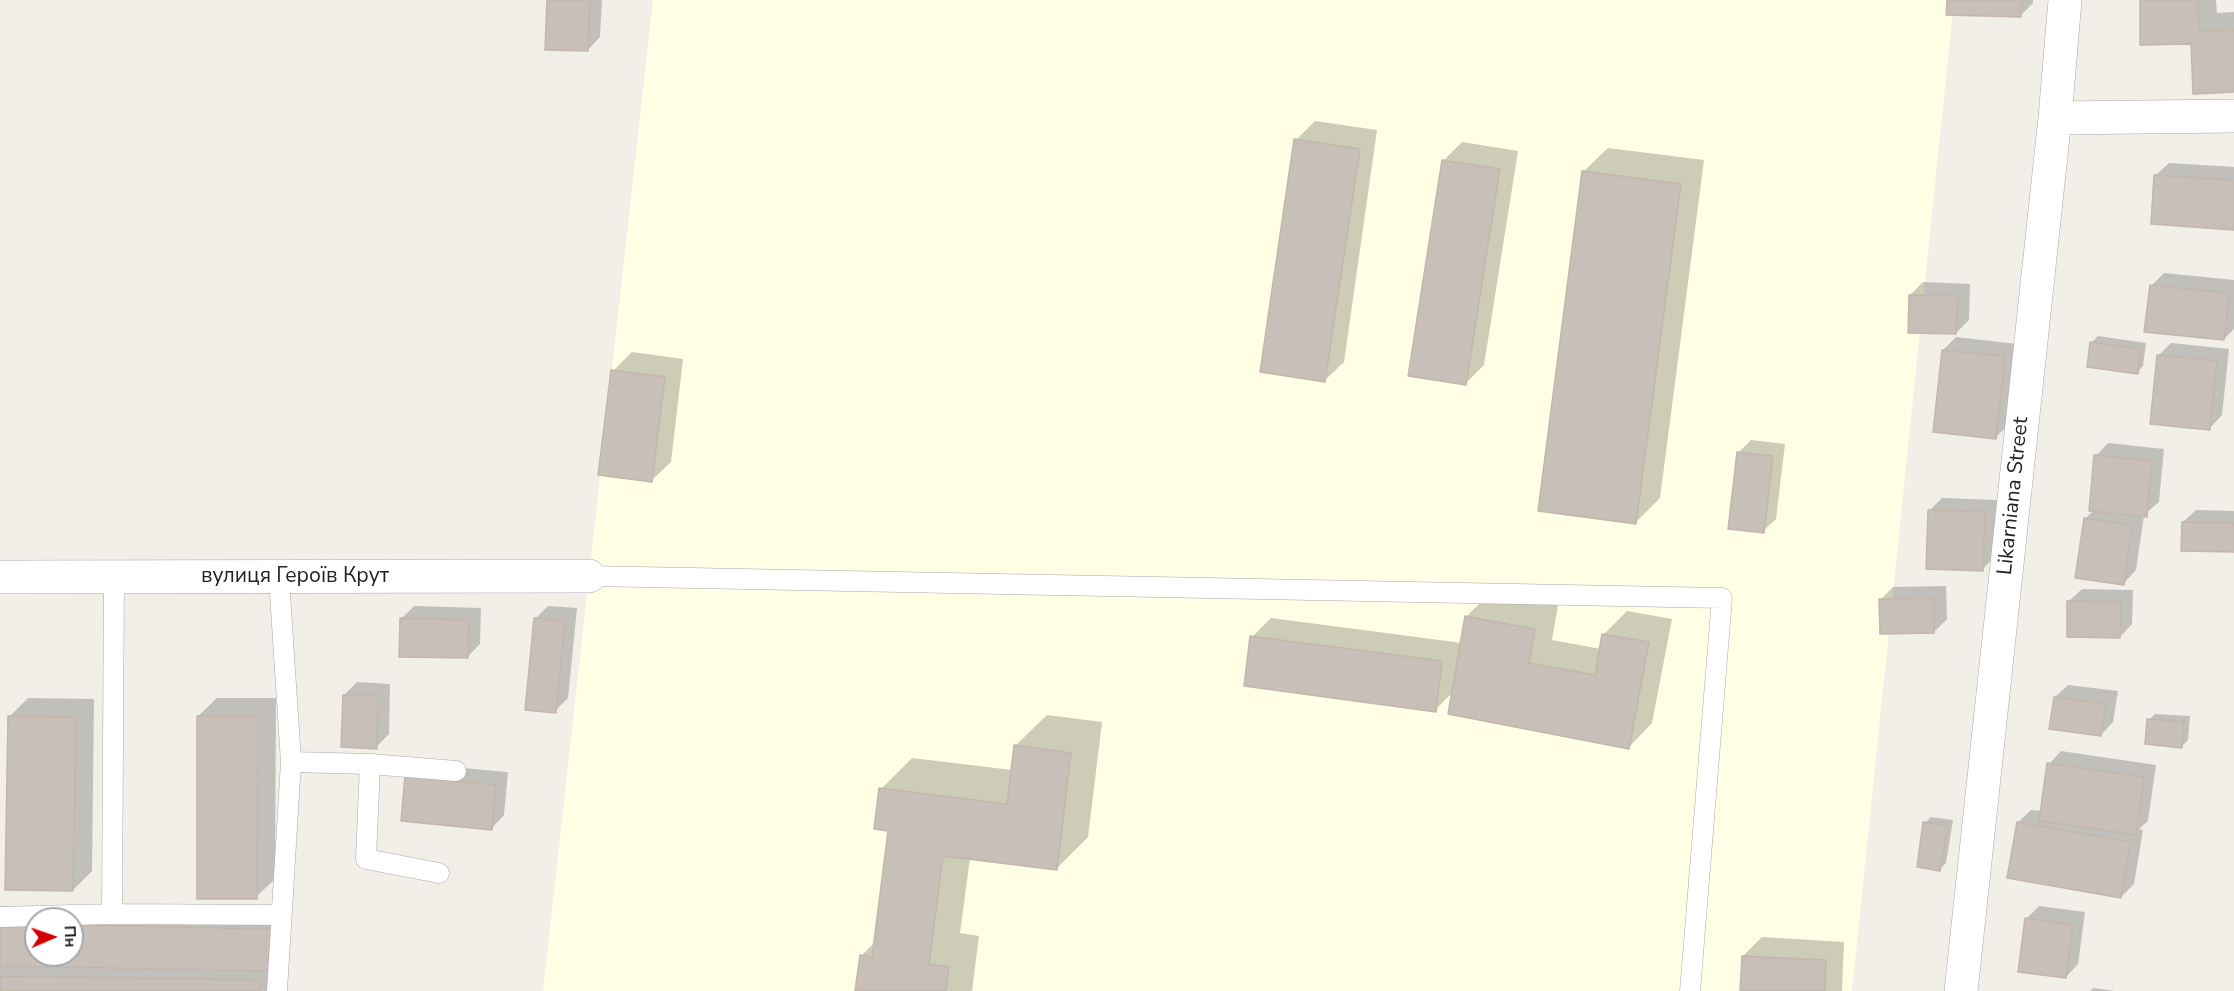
<!DOCTYPE html>
<meta charset="utf-8">
<style>
body{margin:0}
#map{position:relative;width:2234px;height:991px;overflow:hidden;background:#f2efe9;font-family:"Nunito Sans",sans-serif}
canvas{display:block}
.north{position:absolute;left:24px;top:907px;width:60px;height:60px;box-sizing:border-box;background:#fff;border:2px solid #a7a7a7;border-radius:50%;rotate:88deg;font-size:16px;font-weight:700;line-height:24px;text-align:center;color:#222}
.north::after{content:'';display:block;margin:auto;width:21px;height:27px;background:#d40000;clip-path:polygon(50% 0,100% 100%,50% 72%,0 100%)}
</style>
<div id="map">
<canvas width="2234" height="991"></canvas>
<div class="north">Пн</div>
</div>
<script>
const c = document.querySelector('canvas').getContext('2d');
c.lineJoin = 'round';
function fillPath(path, color) { c.fillStyle = color; c.fill(path, 'evenodd'); }
function stroke(path, color, width, dash) { c.strokeStyle = color; c.lineWidth = width; c.lineCap = dash ? 'butt' : 'round'; c.setLineDash(dash || []); c.stroke(path); }
function label(font, color, halo, rows, align = 'center') {
  c.font = font + ' "Nunito Sans",sans-serif'; c.lineWidth = 4.5; c.setLineDash([]); c.textBaseline = 'middle'; c.strokeStyle = halo; c.fillStyle = color; for (const [text, x, y, turn = 0] of rows) {
    c.save(); c.translate(x, y); c.rotate((+turn || 0) * Math.PI / 180); c.textAlign = isNaN(turn) ? turn : align; if (halo) c.strokeText(text, 0, 0); c.fillText(text, 0, 0); c.restore();
  }
}
fillPath(new Path2D(`
 M653,0H1954L1852,991H543Z`), '#ffffe5');
fillPath(new Path2D(`
 M549,0H602L600,37L588,50Z
 M1948,0H2033V3L2020,16Z
 M2141,0H2216L2217,13L2234,12V91L2193,43Z
 M1315,121L1377,130L1344,362L1325,380L1296,140Z
 M1462,142L1518,151L1484,365L1465,384L1443,161Z
 M1608,148L1704,160L1660,498L1636,522L1584,171Z
 M2169,163L2234,167V228L2156,175Z
 M2164,273L2234,280V329L2224,339L2151,286Z
 M1923,282L1970,284L1969,320L1956,333L1910,295Z
 M2098,336L2146,343L2143,366L2137,372L2092,342Z
 M1956,337L2017,344L2009,424L1996,437L1943,350Z
 M2171,343L2229,349L2222,415L2210,428L2158,356Z
 M632,352L683,359L671,462L652,480L613,371Z
 M1751,440L1785,444L1776,519L1763,531L1738,453Z
 M2108,443L2164,449L2159,502L2144,515L2136,570L2124,583L2086,518L2094,510L2096,456Z
 M1942,498L1997,500L1995,556L1983,569L1929,511Z
 M2196,510L2234,511V550L2183,522Z
 M1946,586L1947,619L1934,632L1880,600L1893,587Z
 M2082,589L2133,590L2132,624L2120,637L2069,601Z
 M1490,593L1558,605L1552,640L1601,649L1603,635L1627,611L1672,619L1652,723L1629,747L1453,692L1435,710L1252,637L1271,618L1462,643L1466,617Z
 M414,606L481,608L480,644L467,657L401,619Z
 M548,606L577,608L568,698L555,711L535,619Z
 M357,682L390,684L389,734L376,747L344,695Z
 M2068,685L2118,691L2113,722L2101,735L2055,697Z
 M28,698L94,699L92,871L73,890L9,717Z
 M217,698H276L275,879L256,897L198,716Z
 M2155,714L2190,716L2188,740L2182,746L2149,720Z
 M1047,715L1102,722L1088,837L1056,869L970,858L960,933L979,936L972,991H857L861,956L875,942L890,830L881,789L912,758L1012,770L1015,746Z
 M2061,751L2156,765L2148,821L2139,829L2143,830L2134,884L2121,897L2018,822L2031,810L2042,811L2049,764Z
 M419,764L508,772L504,815L492,828Z
 M1931,817L1953,820L1946,863L1940,869L1925,823Z
 M0,906L289,911L279,991H0ZM36,919H72V955H36Z
 M2039,906L2085,912L2078,964L2066,977L2026,919Z
 M1762,937L1844,942L1842,991H1741L1743,956Z
 M2093,988L2115,991H2090Z`), '#0003');
const building = new Path2D(`
 M547,0H590L588,51L545,50Z
 M1947,0H2022L2021,17L1946,15Z
 M2140,0H2198L2199,31L2234,30V92L2193,94L2191,44L2140,45Z
 M1294,139L1360,149L1325,382L1260,372Z
 M1442,160L1500,169L1466,385L1408,376Z
 M1582,171L1681,184L1636,524L1538,511Z
 M2154,175L2234,180V230L2151,224Z
 M2150,285L2229,293L2224,340L2144,332Z
 M1909,295L1958,296L1956,334L1908,333Z
 M2090,342L2141,349L2138,374L2087,367Z
 M1942,350L2005,356L1996,439L1933,432Z
 M2157,355L2217,361L2210,430L2150,424Z
 M611,370L665,377L652,482L598,475Z
 M1737,452L1773,456L1764,533L1728,529Z
 M2094,455L2152,461L2147,517L2089,511Z
 M1928,510L1985,512L1983,571L1926,569Z
 M2084,518L2132,525L2124,585L2075,578Z
 M2182,522L2234,523V552L2181,551Z
 M1934,598V633L1880,634L1879,599Z
 M2067,601L2121,602L2120,638L2067,637Z
 M1465,616L1535,629L1529,663L1595,675L1602,634L1649,642L1629,749L1448,714Z
 M400,618L469,620L468,658L399,657Z
 M534,618L565,621L556,713L525,710Z
 M1250,636L1442,661L1436,712L1244,686Z
 M343,695L378,696L377,749L341,747Z
 M2054,697L2106,704L2101,736L2049,729Z
 M8,716L76,717L73,891L5,890Z
 M197,716H258L257,899H197Z
 M2147,719L2184,722L2182,748L2145,744Z
 M1014,745L1071,753L1057,870L943,856L929,964L949,967L946,991H855L860,955L872,957L888,831L874,829L879,788L1007,804Z
 M2047,763L2144,777L2136,835L2039,821Z
 M405,776L496,785L492,830L401,821Z
 M1923,822L1948,826L1940,871L1917,867Z
 M2017,822L2131,842L2121,898L2007,878Z
 M2025,918L2073,925L2066,978L2018,972Z
 M0,924L36,925V955H72V925L271,929L270,971L0,966Z
 M1742,956L1826,960L1825,991H1740Z
 M0,976L261,980V991H0Z`);
fillPath(building, '#c7bfb8');
stroke(building, '#c4b6ab', 1.5);
const lane = new Path2D(`
 M589,576L1722,598L1690,991
 M291,762L370,764L456,771
 M370,764L366,859L439,873
 M112,914L114,577
 M0,917L112,914L281,915
 M277,991L291,762L279,578`);
const street = new Path2D(`
 M2055,118L2234,116
 M0,577L589,576
 M1961,991L2055,118L2065,0`);
stroke(lane, '#a9a9a9', 21);
stroke(street, '#a9a9a9', 34);
stroke(lane, '#fff', 20);
stroke(street, '#fff', 33);
label('21px', '#222', '#fff', [
 ["Likarniana Street",2014,496,-84],
 ["вулиця Героїв Крут",295,577]
]);
</script>
